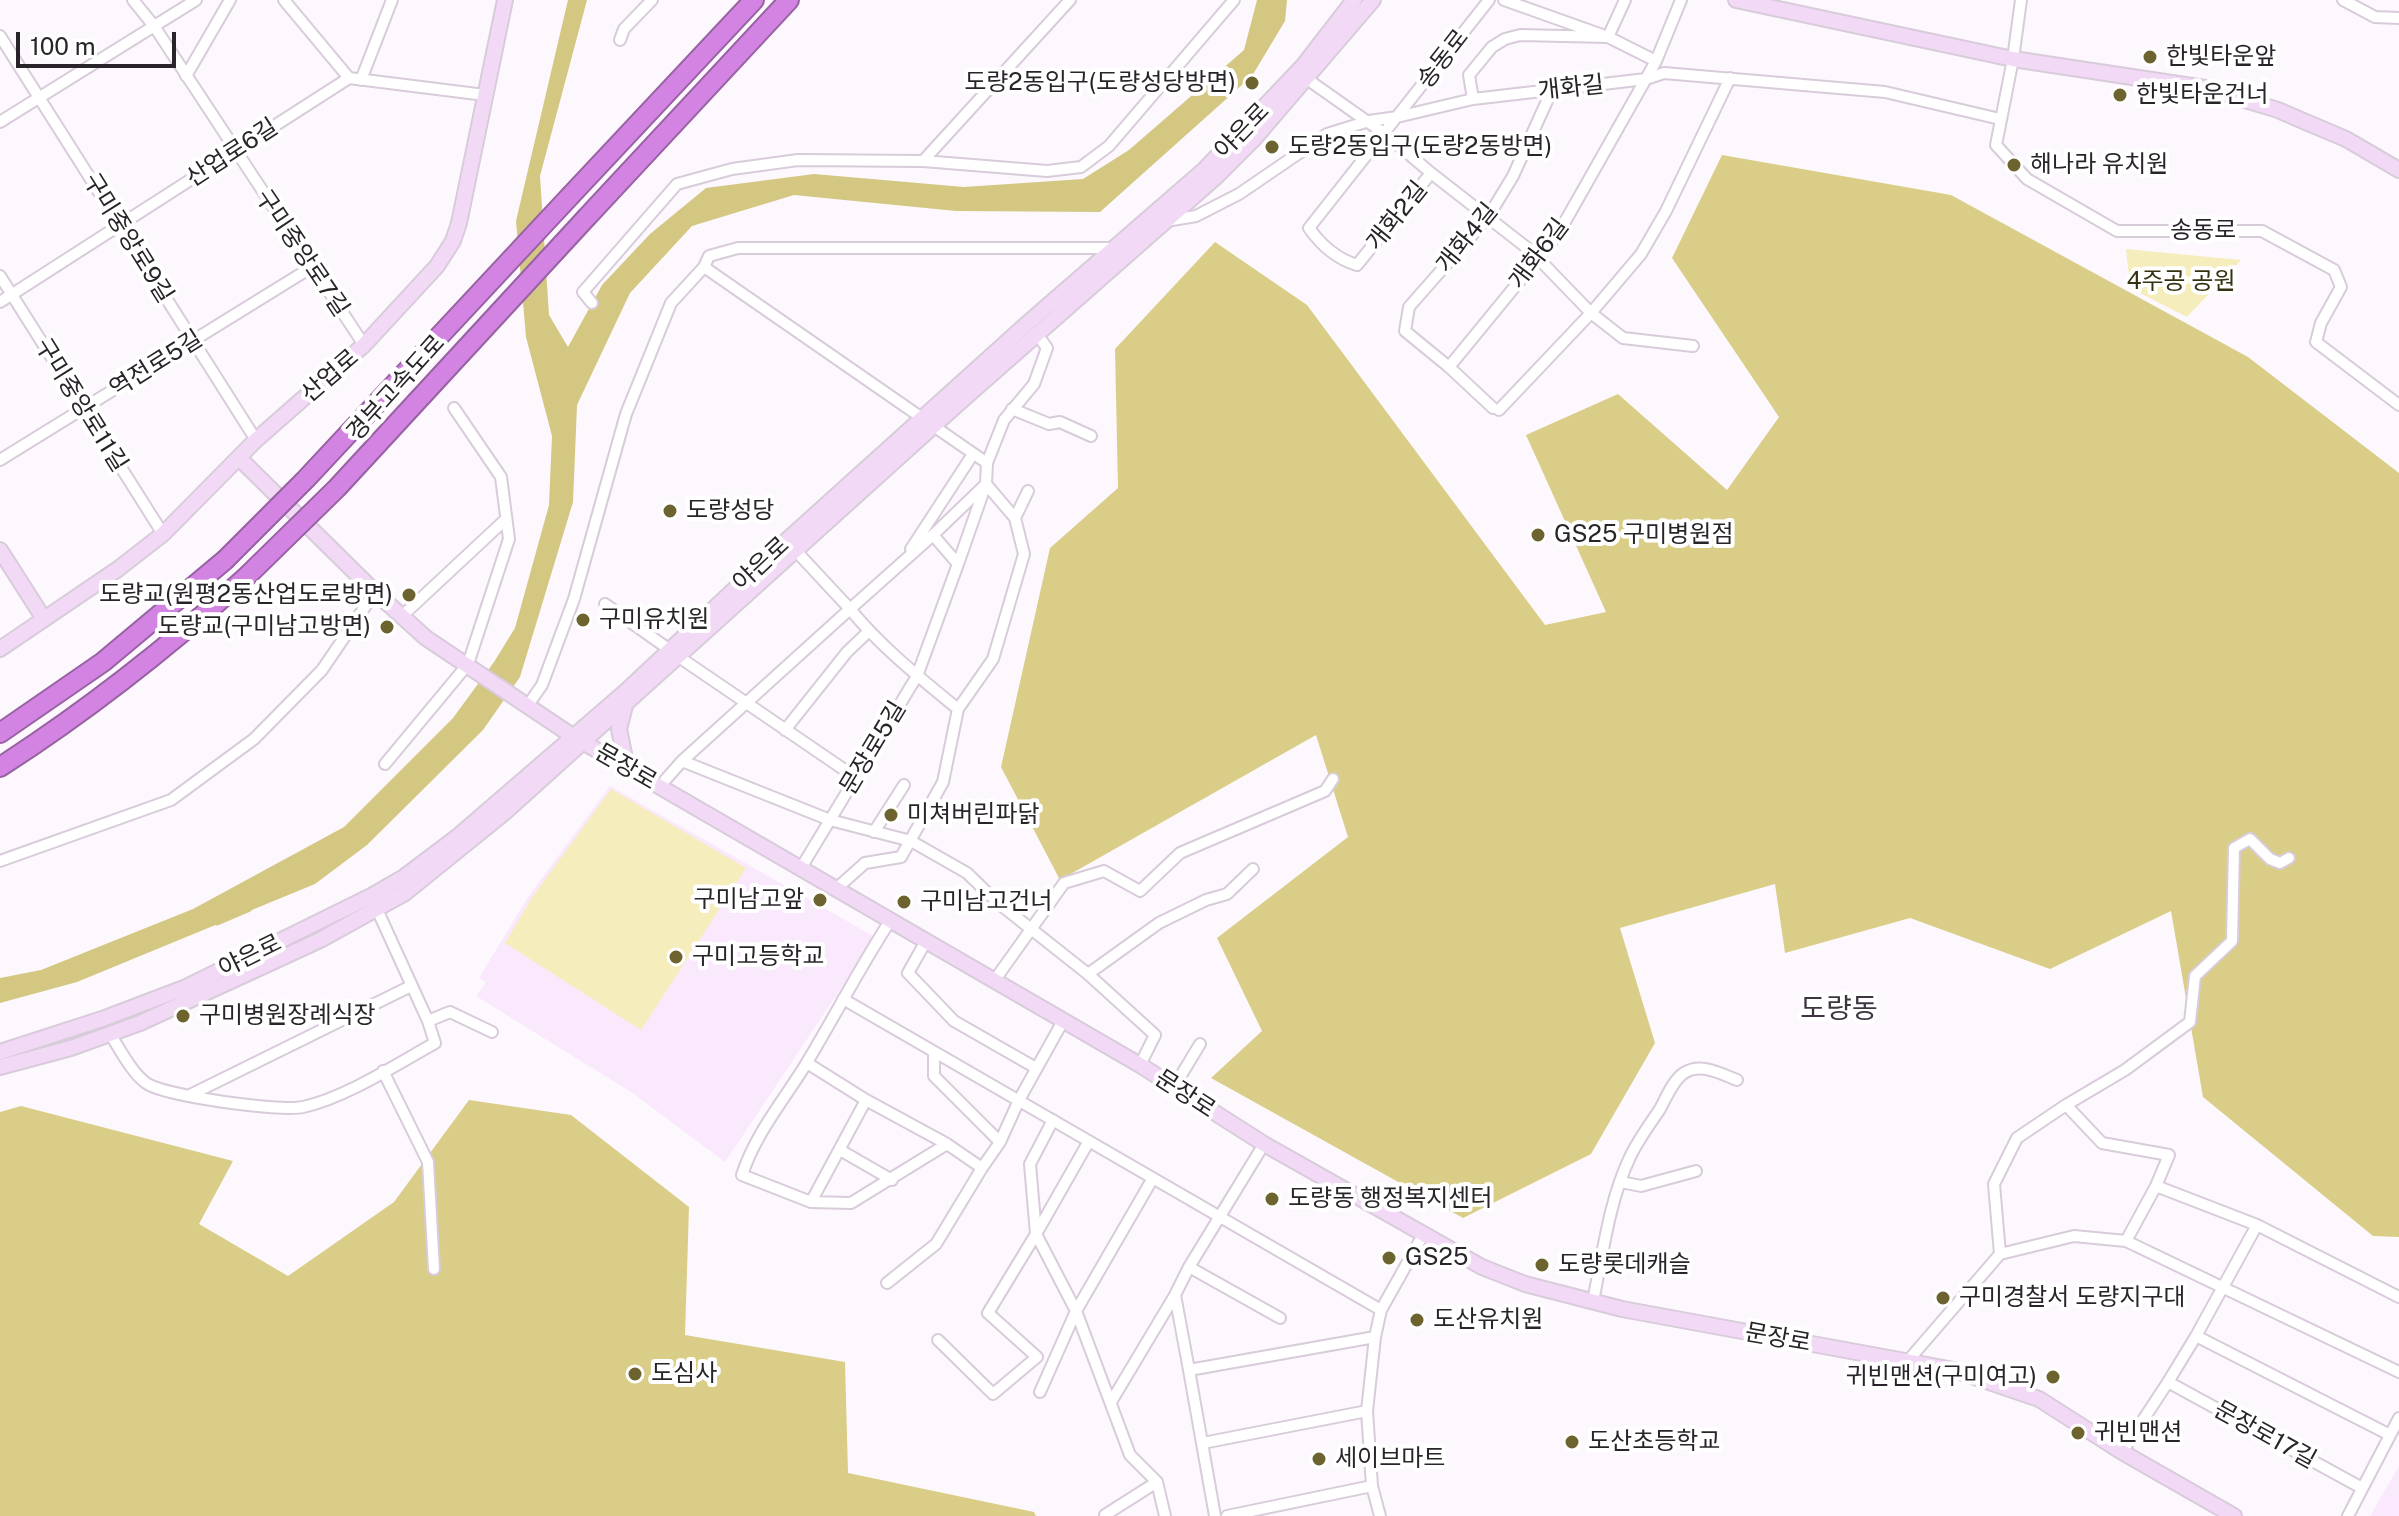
<!DOCTYPE html>
<meta charset="utf-8">
<style>
body{margin:0}
#map{position:relative;width:2399px;height:1516px;overflow:hidden;background:#fdf8fe;font-family:"Public Sans",sans-serif}
canvas{display:block}
.scale{position:absolute;left:16px;top:32px;width:160px;height:36px;box-sizing:border-box;border:4px solid #282429;border-top:0;padding-left:10px;font-size:24px;line-height:28px;white-space:nowrap;color:#282429;-webkit-text-stroke:6px #fff;paint-order:stroke}
</style>
<div id="map">
<canvas width="2399" height="1516"></canvas>
<div class="scale">100 m</div>
</div>
<script>
const c = document.querySelector('canvas').getContext('2d');
c.lineJoin = 'round';
function fillPath(path, color) { c.fillStyle = color; c.fill(path, 'evenodd'); }
function stroke(path, color, width, dash) { c.strokeStyle = color; c.lineWidth = width; c.lineCap = dash ? 'butt' : 'round'; c.setLineDash(dash || []); c.stroke(path); }
function label(font, color, halo, rows, align = 'center') {
  c.font = font + ' "Public Sans","Noto Sans KR",sans-serif'; c.lineWidth = 8; c.setLineDash([]); c.textBaseline = 'middle'; c.strokeStyle = halo; c.fillStyle = color; for (const [text, x, y, turn = 0] of rows) {
    c.save(); c.translate(x, y); c.rotate((+turn || 0) * Math.PI / 180); c.textAlign = isNaN(turn) ? turn : align; if (halo) c.strokeText(text, 0, 0); c.fillText(text, 0, 0); c.restore();
  }
}
fillPath(new Path2D(`
 M610,786L875,937L725,1162L634,1094L476,996L486,982L479,978L528,897Z
 M2399,1466V1516H2370Z`), '#fae8fd');
fillPath(new Path2D(`
 M2126,249L2241,260L2187,317L2130,288Z
 M611,789L746,868L641,1030L505,943L533,896Z`), '#f6edbd');
fillPath(new Path2D(`
 M1722,155L1951,195L2248,357L2399,473V1237L2373,1236L2203,1097L2171,911L2050,969L1910,918L1785,953L1775,884L1620,928L1655,1043L1591,1154L1463,1218L1211,1078L1262,1031L1217,938L1348,837L1316,735L1060,880L1001,767L1050,548L1118,488L1115,349L1215,242L1307,305L1545,625L1606,612L1526,435L1618,394L1727,490L1779,417L1672,258Z
 M469,1100L571,1115L689,1207L685,1335L845,1362L848,1473L1034,1512L1036,1516H0V1112L21,1106L233,1161L199,1224L288,1276L394,1202Z`), '#dacd87');
fillPath(new Path2D(`
 M568,0H587L540,176L549,315L568,347L602,285L650,234L706,188L814,174L964,187L1083,179L1129,150L1244,50L1257,0H1287L1285,21L1252,76L1100,212L956,211L794,195L692,226L630,293L577,405L573,502L520,677L483,730L367,845L315,884L77,982L0,1003V978L41,970L193,909L344,827L453,718L494,662L515,628L549,505L552,436L526,337L516,221Z`), '#d4c782');
stroke(new Path2D(`
 M217,924L250,910`), '#d4c782', 3);
const street = new Path2D(`
 M133,0L154,26L364,345
 M284,0L349,78
 M1504,0L1608,37L1656,61
 M2021,0L2013,59L1996,145L2027,179L2117,231H2262L2334,270L2341,287L2321,323L2316,342L2399,405
 M2343,0L2375,17L2399,18
 M0,36L256,440
 M620,40L624,29L652,0
 M186,76L230,0
 M1307,79L1385,134L1431,173L1531,251L1591,313L1623,338L1693,346
 M361,80L392,0
 M1473,99L1469,75L1492,47L1505,39L1520,35L1608,37L1625,0
 M0,122L196,0
 M923,161L1070,0
 M1431,173L1357,265C1337,259 1321,245 1309,228L1489,0
 M1166,221L1196,216L1239,194L1327,134L1369,121L1397,117L1473,99L1646,79L1664,73L1885,92L2000,119
 M704,267L987,463
 M0,276L163,534
 M0,302L349,78L485,95
 M592,303L583,292L677,184L732,169L798,160L923,161L1047,171L1081,167L1109,146L1234,0
 M1449,367L1405,331L1409,307L1488,217L1513,176L1552,90
 M1493,408L1449,367L1558,234L1656,61L1681,0
 M1012,409L1049,424L1060,422L1091,436
 M1499,410L1591,313L1641,254L1666,211L1730,78
 M0,460L312,267
 M1015,518L1028,491
 M933,535L958,564L986,484L987,463L1004,420L1034,384L1047,348L1037,334
 M911,549L973,454
 M605,604L670,650
 M402,616L506,519
 M679,657L855,777
 M528,705L542,685L574,599L626,414L671,303L704,267L709,256L738,248H1113
 M785,730L847,652L868,632
 M682,761L850,609L796,551
 M385,764L468,664L509,539L501,477L454,408
 M659,787L682,761L830,820L911,841L967,873L997,902L1088,974L1155,1035L1140,1065
 M874,832L904,785
 M0,861L171,800L254,739L322,670L375,592
 M801,868L917,676L958,564
 M837,888L865,863L901,857L943,782L958,709L993,659L1024,554L1015,518L986,484L933,535L850,609C881,647 920,678 958,709
 M926,941L908,973L954,1021L1036,1068
 M1088,974L1159,923L1206,900L1227,894L1253,869
 M994,981L1064,883L1104,871L1140,891L1180,853L1325,791L1333,779
 M843,999L1381,1310
 M428,1021L450,1012L492,1032
 M110,1034C120,1049 131,1072 146,1083C164,1096 280,1112 303,1107C345,1098 397,1064 435,1043L428,1021L375,905
 M934,1052V1076L1000,1142
 M807,1063L866,1100L947,1144L851,1203L811,1202L742,1175C755,1134 784,1100 806,1064C835,1016 860,967 890,921
 M383,1071L428,1162L434,1269
 M1174,1087L1200,1044
 M188,1096L411,986
 M2066,1105L2125,1070L2190,1022L2195,976L2232,941L2234,848L2250,839L2270,859L2280,863L2289,858
 M1089,1141L1036,1234L1076,1311L1153,1178
 M947,1144L982,1168L1000,1142L1019,1100L1063,1021
 M1264,1144L1189,1267L1175,1295L1189,1370L1375,1337
 M840,1150L892,1180
 M1621,1182L1641,1186L1696,1171
 M811,1202L866,1100
 M2257,1225L2196,1336L2390,1435
 M2126,1241L2156,1186L2257,1225L2399,1297
 M2000,1254L1994,1184L2017,1138L2066,1105L2102,1143L2169,1155L2156,1186
 M1189,1267L1280,1318
 M887,1283L936,1244L982,1168
 M1593,1301C1603,1253 1609,1201 1630,1157C1638,1140 1650,1124 1660,1109C1666,1098 1673,1080 1684,1073C1701,1062 1721,1074 1737,1080
 M1076,1311L1130,1455L1157,1482L1165,1516
 M2196,1336L2168,1382L2362,1488
 M938,1340L993,1394L1037,1357L988,1313L1036,1234L1030,1164L1053,1120
 M1906,1363L2000,1254L2074,1236L2126,1241L2399,1372
 M1189,1370L1215,1516
 M1040,1392L1076,1311
 M1111,1402L1175,1295
 M1203,1443L1367,1411
 M2122,1452L2168,1382
 M1105,1515L1157,1482
 M1227,1516L1372,1486
 M1380,1516L1372,1486L1367,1411L1375,1337L1381,1310L1423,1235
 M2348,1516L2399,1418`);
const secondary = new Path2D(`
 M1736,0L2013,59L2205,88L2278,110L2308,123L2346,139L2399,170
 M240,459L375,592L426,638L574,737L1140,1065L1264,1144L1482,1267L1525,1284L1622,1309L1954,1370L2039,1399L2122,1452L2234,1516
 M0,550L44,619
 M0,649L118,569L163,534L256,440L364,345L437,266L453,241L459,223L505,0
 M625,706L619,729L627,768
 M0,1052L105,1018L184,988L371,896L404,877L457,837L625,692L787,540L1029,322L1204,170L1303,66L1354,0
 M0,1067L71,1048L140,1023L320,940L405,893L504,813L960,402L1217,176L1254,139L1373,0`);
const highway = new Path2D(`
 M572,194L754,0
 M587,217L789,0
 M0,733L103,662L225,560
 M0,767C87,711 167,648 244,579`);
stroke(street, '#d8cbda', 14);
stroke(secondary, '#d8cbda', 18);
stroke(highway, '#9762a1', 22);
stroke(street, '#fff', 10);
stroke(secondary, '#f2daf6', 14);
stroke(highway, '#d383e2', 18);
const highwayBridge = new Path2D(`
 M225,560L306,479L572,194
 M244,579L337,488L587,217`);
stroke(highwayBridge, '#9762a1', 22, []);
stroke(highwayBridge, '#d383e2', 18);
for (const [x, y, r, color] of [
 [2150,57,8,"#6c632f"],
 [1252,83,8,"#6c632f"],
 [2120,95,8,"#6c632f"],
 [1272,147,8,"#6c632f"],
 [2014,165,8,"#6c632f"],
 [670,511,8,"#6c632f"],
 [1538,535,8,"#6c632f"],
 [409,595,8,"#6c632f"],
 [583,620,8,"#6c632f"],
 [387,627,8,"#6c632f"],
 [891,815,8,"#6c632f"],
 [820,900,8,"#6c632f"],
 [904,902,8,"#6c632f"],
 [676,957,8,"#6c632f"],
 [183,1016,8,"#6c632f"],
 [1272,1199,8,"#6c632f"],
 [1389,1258,8,"#6c632f"],
 [1542,1265,8,"#6c632f"],
 [1943,1298,8,"#6c632f"],
 [1417,1320,8,"#6c632f"],
 [635,1374,8,"#6c632f"],
 [2053,1377,8,"#6c632f"],
 [2078,1433,8,"#6c632f"],
 [1572,1442,8,"#6c632f"],
 [1319,1459,8,"#6c632f"]
]) { const dot = new Path2D(); dot.arc(x, y, r, 0, 2 * Math.PI); c.fillStyle = color; c.fill(dot); stroke(dot, '#fff', 3); }
label('24px', '#282429', '#fff', [
 ["한빛타운앞",2166,57],
 ["도량2동입구(도량성당방면)",1236,83,"right"],
 ["한빛타운건너",2136,95],
 ["도량2동입구(도량2동방면)",1288,147],
 ["해나라 유치원",2030,165],
 ["도량성당",686,511],
 ["GS25 구미병원점",1554,535],
 ["도량교(원평2동산업도로방면)",393,595,"right"],
 ["구미유치원",599,620],
 ["도량교(구미남고방면)",371,627,"right"],
 ["미쳐버린파닭",907,815],
 ["구미남고앞",804,900,"right"],
 ["구미남고건너",920,902],
 ["구미고등학교",692,957],
 ["구미병원장례식장",199,1016],
 ["도량동 행정복지센터",1288,1199],
 ["GS25",1405,1258],
 ["도량롯데캐슬",1558,1265],
 ["구미경찰서 도량지구대",1959,1298],
 ["도산유치원",1433,1320],
 ["도심사",651,1374],
 ["귀빈맨션(구미여고)",2037,1377,"right"],
 ["귀빈맨션",2094,1433],
 ["도산초등학교",1588,1442],
 ["세이브마트",1335,1459]
], 'left');
label('24px', '#282429', '#fff', [
 ["송동로",1443,59,-52],
 ["개화길",1571,88,-6],
 ["야은로",1242,131,-46],
 ["산업로6길",232,153,-33],
 ["개화2길",1397,216,-51],
 ["송동로",2203,231],
 ["구미중앙로9길",128,238,58],
 ["개화4길",1467,238,-51],
 ["구미중앙로7길",302,253,56],
 ["개화6길",1539,254,-53],
 ["역전로5길",156,364,-32],
 ["산업로",330,376,-41],
 ["경부고속도로",396,388,-48],
 ["구미중앙로11길",81,405,58],
 ["야은로",761,564,-43],
 ["문장로5길",873,748,-59],
 ["문장로",626,767,30],
 ["야은로",250,956,-26],
 ["문장로",1185,1094,33],
 ["문장로",1778,1338,10],
 ["문장로17길",2265,1435,29]
]);
label('24px', '#363111', '#fff', [
 ["4주공 공원",2181,282]
]);
label('28px', '#3f3541', '#fff', [
 ["도량동",1839,1009]
]);
</script>
